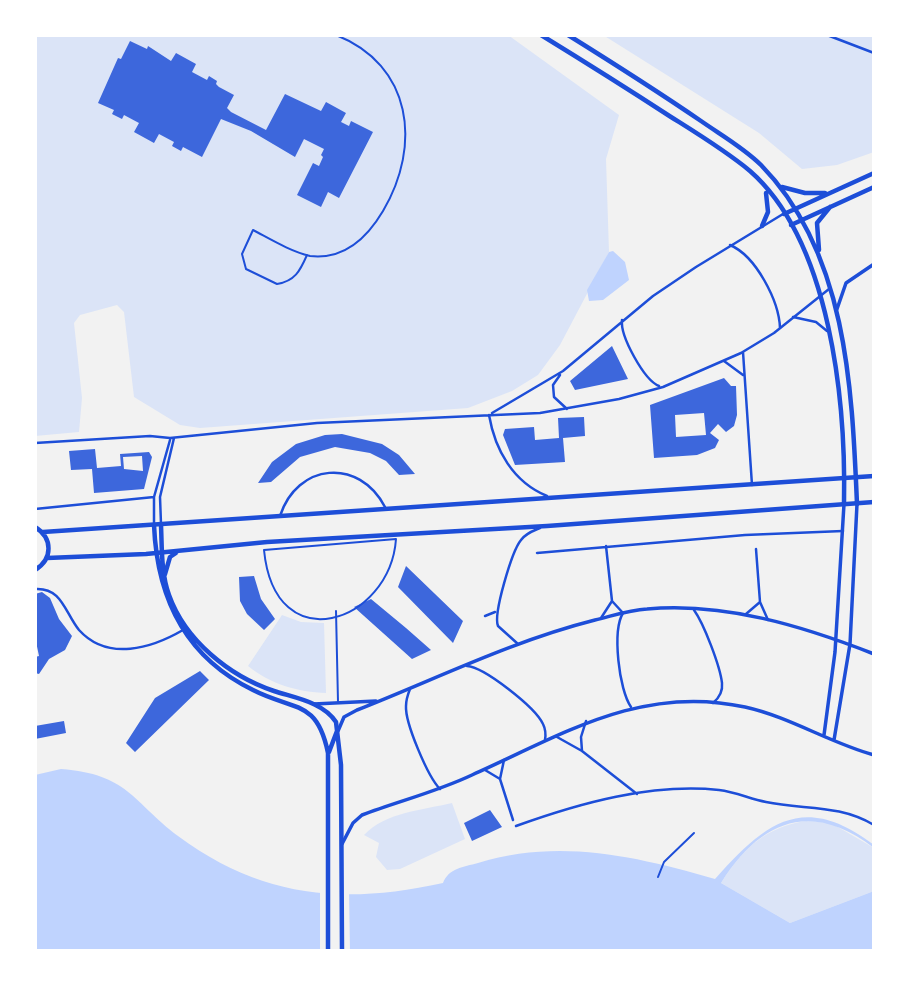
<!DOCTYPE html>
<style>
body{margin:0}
#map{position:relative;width:909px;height:986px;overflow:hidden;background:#f2f2f2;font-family:"Fira Sans Condensed",sans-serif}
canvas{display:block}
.frame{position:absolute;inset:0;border:37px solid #fff;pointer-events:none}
</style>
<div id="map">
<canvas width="909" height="986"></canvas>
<div class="frame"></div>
</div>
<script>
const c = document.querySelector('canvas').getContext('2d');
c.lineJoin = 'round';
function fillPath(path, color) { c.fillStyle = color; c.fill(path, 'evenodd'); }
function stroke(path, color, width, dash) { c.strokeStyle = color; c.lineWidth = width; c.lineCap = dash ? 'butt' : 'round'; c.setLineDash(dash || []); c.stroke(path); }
fillPath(new Path2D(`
 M35,35H508L619,115L606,159L609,252L560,345L538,375L512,391L468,408L200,428L180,425L134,397L124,312L117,305L80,315L74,323L82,398L79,432L35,436Z
 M603,35H874V152L837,165L802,169L759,133Z
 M282,615L301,622L324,623L326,693C298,692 270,684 248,666Z
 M452,803L465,839L400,869L387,870L376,857L379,843L364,835C386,812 423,810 452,803Z
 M806,821L831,823L874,848V891L790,923L721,883C743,849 765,827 806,821Z`), '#dbe4f7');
fillPath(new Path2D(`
 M613,251L625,262L629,280L603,300L589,301L587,290L609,252Z
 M61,769C128,774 132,801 178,836C262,898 343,905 443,883C449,868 463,867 478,863C558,838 636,856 715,879C765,823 803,791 874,845V848C811,800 761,820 721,883L790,923L874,891V951H35V775Z`), '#bfd3fe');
fillPath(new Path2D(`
 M320,891H349L350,951H320Z`), '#f2f2f2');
fillPath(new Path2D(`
 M130,41L147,49L148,46L171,61L176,53L196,64L192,72L207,80L209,76L217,81L216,84L219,87L234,95L227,108L231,112L266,130L285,94L321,111L326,102L346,113L341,122L349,126L351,121L373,132L339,198L328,192L321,207L297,195L313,163L319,166L323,157L321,155L324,149L304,139L295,157L251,131L221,119L202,157L183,147L181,151L172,146L174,142L159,134L154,143L134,132L139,123L124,115L122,119L112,114L114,110L98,103L118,58L121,59Z
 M612,346L628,379L575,390L570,381Z
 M724,378L731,386H736L737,415L734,426L726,432L718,424L710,433L719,440L715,448L697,455L654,458L650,405ZM704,413L706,435L676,437L675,415Z
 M584,417L585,436L563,438L565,462L515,465L503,435L505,429L534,427L535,440L559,438L558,418Z
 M342,434L382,444L399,455L415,474L399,475L386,461L370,453L335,447L300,457L271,482L258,483L272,462L296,444L325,435Z
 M95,449L97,468L121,466L120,454L149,452L152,457L144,489L94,493L92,469L71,470L69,451ZM142,456L143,471L124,469L123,457Z
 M406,566L463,621L453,643L398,587Z
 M254,576L261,599L275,619L264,630L247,614L240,601L239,577Z
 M42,592L50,598L59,619L72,636L65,650L49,659L39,674L35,673V657L39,656L35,637V594Z
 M371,599L406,628L431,650L412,659L354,607Z
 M200,671L209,680L135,752L126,743L155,698Z
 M64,721L66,733L35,739V726Z
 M490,810L502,827L472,841L464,823Z`), '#3d67dc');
stroke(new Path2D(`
 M658,877L664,862L694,833`), '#1d4ed8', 2);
stroke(new Path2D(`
 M307,255C300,271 295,281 277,284L246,269L242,254L253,230C272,240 290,251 310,256C344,260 367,238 383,211C422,145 412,65 336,35`), '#1d4ed8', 2);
stroke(new Path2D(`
 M396,539C390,623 275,662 264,550Z
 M336,611L338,702`), '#1d4ed8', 2);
stroke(new Path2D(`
 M827,35L874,53
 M730,245C756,256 779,301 780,328
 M793,317L816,322L827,331
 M622,320C620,336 644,380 659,386
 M743,352L752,485
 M724,361L743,375
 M560,375L553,385L554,397L567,409
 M492,413L563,371L653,296L696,267L783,214
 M489,415C495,450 513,482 547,496
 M35,443L150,436L170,438L317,423L540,413L619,399L663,387L741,353L774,333L829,289
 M35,509L154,497
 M280,516C297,463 359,457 385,507
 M161,524L160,497L174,438
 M154,525V497L170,440
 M606,546L612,601
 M756,549L760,602
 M537,553L745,535L843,531
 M35,589C62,587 65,613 79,630C108,662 152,648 183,630
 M694,610C704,624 720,666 722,683C723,692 719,698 713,703
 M746,614L760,602L768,620
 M485,616L495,612
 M601,618L612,601L623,613C612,631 619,690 631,707
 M518,644L498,626C493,614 512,551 521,540C526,533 533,531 540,528
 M467,666C484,667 535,707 543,724C546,730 546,734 545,740
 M410,689C408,694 406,700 406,706C405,723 428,777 440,789
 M557,737L582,751L637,794
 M582,751L581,737L586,721
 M504,760L500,779L513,820
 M485,770L500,779
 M516,826C580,803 651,783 719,790C736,792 750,799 766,802C804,810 839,804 874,825`), '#1d4ed8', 2.5);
stroke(new Path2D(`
 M837,309L846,283L874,264
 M314,704L376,701
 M338,731L344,717L357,710C436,679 512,641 595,620C612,616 629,610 647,609C724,602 803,626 874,654
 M824,735L835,652L844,504
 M834,740L850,644L857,504
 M342,844L353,823L362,815C399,801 436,792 472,775C562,735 641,684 745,707C790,717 830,743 874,755`), '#1d4ed8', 3.5);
stroke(new Path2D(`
 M541,35C585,62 628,89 671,117C698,134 726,151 750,171C831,242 846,403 844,504
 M568,35C613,63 657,91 701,121C721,135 744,148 761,165C847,253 852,388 857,504
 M782,187L805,193H825
 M784,214L874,173
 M791,225L874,187
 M762,226L768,212L766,193
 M819,250L817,223L830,207
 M154,525C157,597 185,657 253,690C294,711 317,699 328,753V951
 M161,525C162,548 161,573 169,595C185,640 229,676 274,691C295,698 323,702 336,722L341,765L342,951
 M329,752L337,731`), '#1d4ed8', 4.5);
stroke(new Path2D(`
 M35,527C53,538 53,559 35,570
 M43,532L874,476
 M47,558L146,554L267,542L547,526L874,502
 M165,574L170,557L176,553`), '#1d4ed8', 4.5);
</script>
